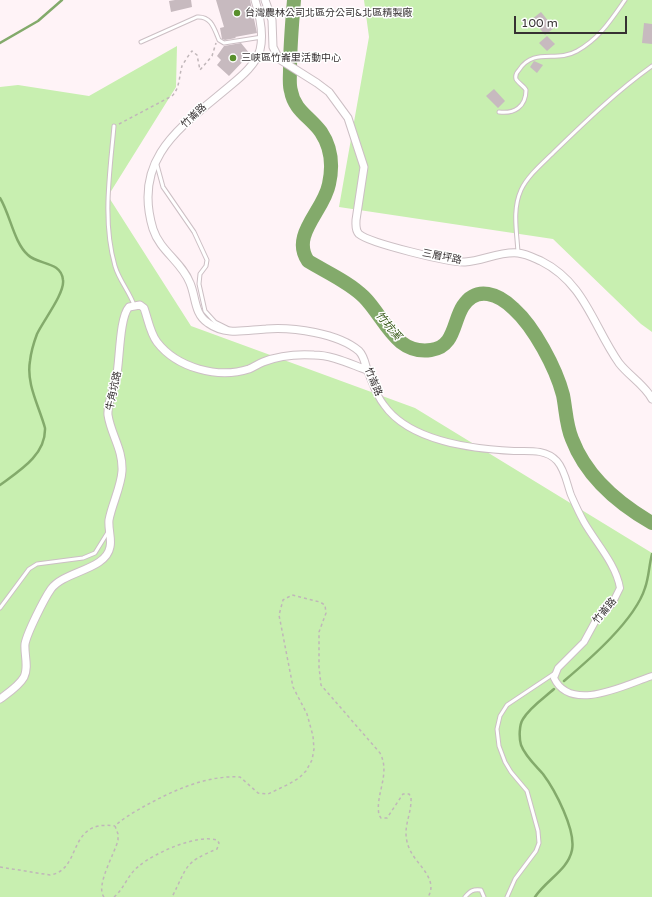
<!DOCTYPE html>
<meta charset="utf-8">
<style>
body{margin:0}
#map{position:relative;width:652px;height:897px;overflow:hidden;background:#fff3f7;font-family:"Varela Round",sans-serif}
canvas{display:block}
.scale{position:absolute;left:514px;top:16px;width:113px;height:18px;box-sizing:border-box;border:2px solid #363132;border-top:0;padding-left:5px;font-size:12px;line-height:14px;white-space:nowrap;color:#363132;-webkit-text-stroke:3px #fff;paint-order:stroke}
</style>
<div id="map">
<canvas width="652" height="897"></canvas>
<div class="scale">100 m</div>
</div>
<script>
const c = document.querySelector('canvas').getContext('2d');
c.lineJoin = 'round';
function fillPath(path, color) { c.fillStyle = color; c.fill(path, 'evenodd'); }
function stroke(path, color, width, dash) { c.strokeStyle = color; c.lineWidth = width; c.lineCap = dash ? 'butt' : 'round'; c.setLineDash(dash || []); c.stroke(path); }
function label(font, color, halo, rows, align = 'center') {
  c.font = font + ' "Varela Round","Noto Sans TC",sans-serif'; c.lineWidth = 3; c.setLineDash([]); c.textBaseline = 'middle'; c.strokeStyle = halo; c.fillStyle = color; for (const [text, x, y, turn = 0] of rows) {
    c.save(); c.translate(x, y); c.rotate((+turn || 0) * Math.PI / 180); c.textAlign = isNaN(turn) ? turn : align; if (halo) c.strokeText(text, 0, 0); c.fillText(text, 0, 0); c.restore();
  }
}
fillPath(new Path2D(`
 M364,0H652V332L641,324L553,239L339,207L369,37Z
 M177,46L176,87L108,196L191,326L415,408L652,553V897H0V87L18,85L89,96Z`), '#c8efb0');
stroke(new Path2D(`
 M0,43L38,21L62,0
 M0,198C10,214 14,243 28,255C38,265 61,261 63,280C65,293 43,321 37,334C34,342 31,352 30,361C26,384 39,406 45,428C46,455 19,471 0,485
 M564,681C590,659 635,620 645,588C649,577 649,565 652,554
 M535,897C546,880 568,870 572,850C576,830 555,790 543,774C536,766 525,756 521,745C519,738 519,725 523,719C530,707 544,698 554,689`), '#83aa6b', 2.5);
stroke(new Path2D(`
 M294,0C292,23 290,46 290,70C290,77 289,85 291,91C294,110 310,117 321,132C331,147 333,166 329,184C324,211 290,235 308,261C326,272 349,282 364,297C385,318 395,355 431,350C455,347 453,321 463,306C477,285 499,294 514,309C534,327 556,368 563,395C566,410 566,425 572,439C586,476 619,504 652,523`), '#83aa6b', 14);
fillPath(new Path2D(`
 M175,0H191L192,7L171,12L169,1Z
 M216,0H250L257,33L235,37L236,38L225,40L222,39L220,28L224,27Z
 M541,12L554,28L545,35L532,19Z
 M644,23L652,24V44L642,43Z
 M547,36L555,44L547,51L539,43Z
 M241,43L250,54L229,76L217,65L221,60L217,56L224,46Z
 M534,61L543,65L537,73L530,67Z
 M494,89L505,101L498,108L486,96Z`), '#c7babf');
const service = new Path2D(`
 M141,42L197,17C211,16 214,28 219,40L224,43L262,37
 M499,112C514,114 526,107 526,90C524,86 518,83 516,79C515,75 517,72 519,70C534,47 556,63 577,51C599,39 611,20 625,0
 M114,126C110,172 102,221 115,266C119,280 129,291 134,305
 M157,165L163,187L194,232L207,260L206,266L200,274L199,284L205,311L215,322L227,328
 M518,253C517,232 512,210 521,190C528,175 544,162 555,151C586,121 617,91 652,66
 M0,608L29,569L37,564L83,558L95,553L108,532
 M465,897C470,891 473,889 481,890L484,897
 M507,897L515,879L536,851L539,843L538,831L527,791L511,772L505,762L499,746L497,729L500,716L507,705L555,673`);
const minor = new Path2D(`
 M367,370C372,382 376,395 384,405C410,442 473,449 514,451C529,451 546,449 557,461C565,470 567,484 571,495C575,504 579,513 584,522C596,543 616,564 620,588L612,604L596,620L584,642L558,668L554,678C571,714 627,684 652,676`);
const tertiary = new Path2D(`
 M255,0C260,16 264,34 260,50C256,64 242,76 231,85C184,125 131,156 153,229C160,251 182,262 190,283C196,297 194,314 208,323C226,336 246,330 266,329C293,327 338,333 359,351C364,356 365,363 367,370
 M265,0L272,20L273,47L279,59L317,83L329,92L348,118L364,167L356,220C356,225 355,230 359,234C369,243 451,263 465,262C483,261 500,251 518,253C527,254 534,258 541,261C585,283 593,326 619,363C629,376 645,385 652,399
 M0,699C8,693 19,686 24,677C29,667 24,654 25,644C27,633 44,599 51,589C64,571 106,570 110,547C112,539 108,529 109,520C112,504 121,487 122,471C123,449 111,435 108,415C107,403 113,392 116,380C120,362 119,318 129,307L140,305L144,308C148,319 150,333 157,342C177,368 218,379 249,369C254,367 258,364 263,362C278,356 298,354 314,355C332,355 350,364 367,370`);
stroke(service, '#ccbfc4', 5);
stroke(minor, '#ccbfc4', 8);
stroke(tertiary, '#ccbfc4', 9);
stroke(new Path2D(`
 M119,124L172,96C180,88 179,76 182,66C183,64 190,53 192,51L197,55L200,70L212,56L216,43
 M0,867L50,875C83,870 66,819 115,826
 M104,897C95,886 115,853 118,840V834L115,826C123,818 133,813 143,807C172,791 206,775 240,777L258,793L268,794L289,784L299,778L306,771L312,760L314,749L313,736L307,714L293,687L279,615L283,600L292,595L320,602L325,605L326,613L319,632V667L321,685L380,753C391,774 375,794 379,815L381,818H387L403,794H409L411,797C412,817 400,829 410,850C416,864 439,879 428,897
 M114,897C124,889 128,874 139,866C154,853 197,834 217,840L219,843L217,849C183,863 188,866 172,897`), '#c0b6b9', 1.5, [3, 3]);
stroke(service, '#fff', 3);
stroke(minor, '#fff', 6);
stroke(tertiary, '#fff', 7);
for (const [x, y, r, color] of [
 [237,13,4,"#59902c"],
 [233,58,4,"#59902c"]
]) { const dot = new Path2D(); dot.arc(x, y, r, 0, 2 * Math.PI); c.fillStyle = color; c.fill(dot); stroke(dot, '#fff', 1.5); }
label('10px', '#363132', '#fff', [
 ["台灣農林公司北區分公司&北區精製廠",245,13],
 ["三峽區竹崙里活動中心",241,58]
], 'left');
label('10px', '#363132', '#fff', [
 ["竹崙路",194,116,-43],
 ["三層坪路",442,257,11],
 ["竹崙路",373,382,68],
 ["牛角坑路",114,391,-78],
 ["竹崙路",605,611,-50]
]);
label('italic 11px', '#2d500c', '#fff', [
 ["竹坑溪",388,326,50]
]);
</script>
